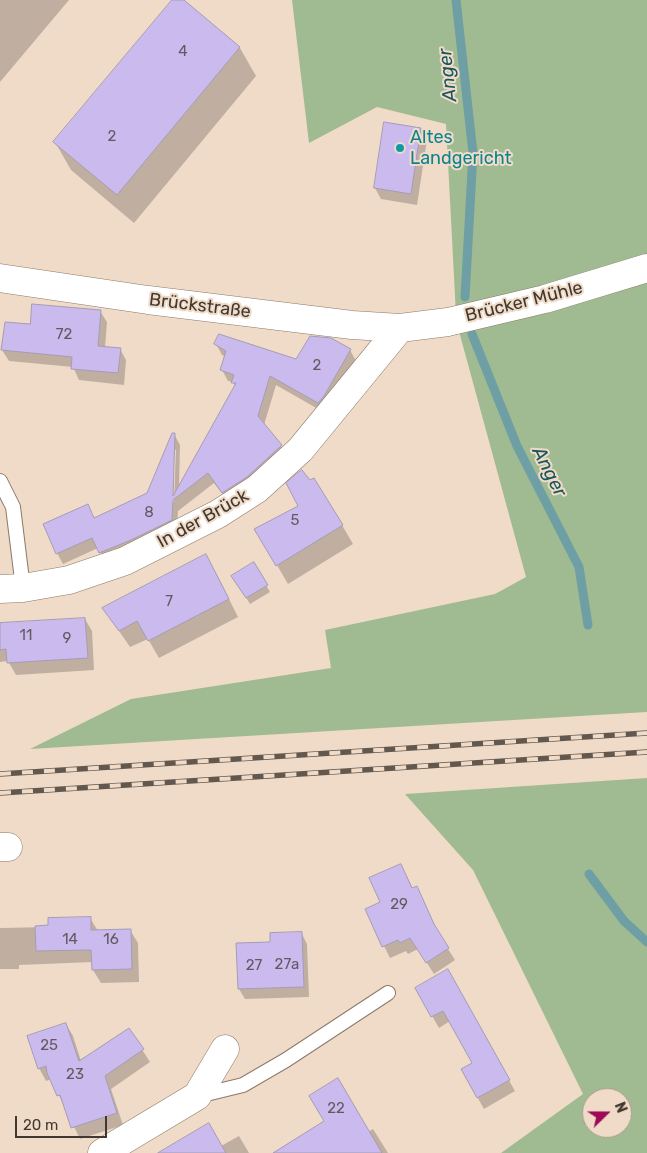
<!DOCTYPE html>
<meta charset="utf-8">
<style>
body{margin:0}
#map{position:relative;width:647px;height:1153px;overflow:hidden;background:#f0dbc8;font-family:Rubik,sans-serif}
canvas{display:block}
.north{position:absolute;left:582px;top:1088px;width:50px;height:50px;box-sizing:border-box;background:#f0dbc8;border:1px solid #aa9a8c;border-radius:50%;rotate:68deg;font-size:14px;font-weight:700;line-height:20px;text-align:center;color:#413931}
.north::after{content:'';display:block;margin:auto;width:18px;height:22px;background:#9d0a55;clip-path:polygon(50% 0,100% 100%,50% 72%,0 100%)}
.scale{position:absolute;left:15px;top:1116px;width:92px;height:22px;box-sizing:border-box;border:2px solid #413931;border-top:0;padding-left:6px;font-size:15px;line-height:18px;white-space:nowrap;color:#413931;-webkit-text-stroke:4px #f0dbc8;paint-order:stroke}
</style>
<div id="map">
<canvas width="647" height="1153"></canvas>
<div class="north">N</div>
<div class="scale">20 m</div>
</div>
<script>
const c = document.querySelector('canvas').getContext('2d');
c.lineJoin = 'round';
function fillPath(path, color) { c.fillStyle = color; c.fill(path, 'evenodd'); }
function stroke(path, color, width, dash) { c.strokeStyle = color; c.lineWidth = width; c.lineCap = dash ? 'butt' : 'round'; c.setLineDash(dash || []); c.stroke(path); }
function label(font, color, halo, rows, align = 'center') {
  c.font = font + ' Rubik,sans-serif'; c.lineWidth = 4; c.setLineDash([]); c.textBaseline = 'middle'; c.strokeStyle = halo; c.fillStyle = color; for (const [text, x, y, turn = 0] of rows) {
    c.save(); c.translate(x, y); c.rotate((+turn || 0) * Math.PI / 180); c.textAlign = isNaN(turn) ? turn : align; if (halo) c.strokeText(text, 0, 0); c.fillText(text, 0, 0); c.restore();
  }
}
fillPath(new Path2D(`
 M292,0H647V261L456,315L446,124L377,107L309,143Z
 M647,271V712L30,749L131,699L331,668L325,630L495,594L526,577L457,324Z
 M647,778V1153H501L583,1094L473,870L405,794ZM592,1098H622V1128H592Z`), '#a0bb91');
fillPath(new Path2D(`
 M0,0H69L0,82Z
 M174,0H182L240,48L256,76L134,223L71,170L55,142Z
 M421,129L427,140L417,205L381,199L375,188Z
 M100,311L107,322L105,348L120,349L126,360L124,385L79,380L73,367L9,361L2,350Z
 M216,344L297,361L350,350L356,361L325,413L276,385L264,425L281,446L287,457L229,502L214,483L178,511L177,530L107,563L98,548L63,564L57,553L88,506L95,519L148,494L174,434L180,445L179,487L235,387L233,382L228,381L222,370L226,357L222,355ZM176,449L174,502H171L173,454Z
 M342,525L353,544L288,584L267,548Z
 M253,563L270,592L250,604L233,576Z
 M216,573L238,617L159,658L148,639L130,647L104,609Z
 M85,619L92,631L94,670L16,675L8,661L0,662V624Z
 M401,865L413,889L416,887L423,899L438,933L455,960L434,974L418,949L408,954L406,951L390,958L384,946L382,903Z
 M90,918L98,931L130,930L138,943L139,982L101,983L93,970V962L19,965V969H0V928L49,927Z
 M302,934L307,944L309,997L245,999L239,989L272,943Z
 M447,971L515,1091L484,1109L462,1070L473,1063L450,1021L439,1028L416,988Z
 M66,1024L73,1036L81,1061L129,1029L150,1062L111,1089L123,1125L80,1139L51,1079L46,1081L39,1068Z
 M373,1129L388,1153H274L368,1132Z
 M239,1136L249,1153H173L221,1146Z`), '#0003');
stroke(new Path2D(`
 M456,0L473,153L465,297
 M472,334L517,446L579,567L588,625
 M589,874L624,921L647,942`), '#6e9fa4', 9);
const building = new Path2D(`
 M172,0H184L240,47L117,195L53,142Z
 M384,122L421,128L411,194L374,188Z
 M32,304L101,310L98,346L121,348L118,373L71,369L72,357L1,350L5,322L30,324Z
 M219,334L296,359L310,336L331,338L351,349L324,396L318,403L270,376L258,416L282,445L247,477L222,493L208,473L173,500L172,520L131,540L99,553L92,538L56,554L43,524L88,504L94,518L147,493L172,433H175L173,496L236,383H231L234,375L220,370L226,351L214,344Z
 M302,470L310,480L314,478L343,525L276,566L254,529L298,506L286,483Z
 M206,554L229,599L148,641L137,621L119,631L102,608Z
 M254,562L268,585L246,598L231,576Z
 M85,618L88,658L7,663L6,649L0,650V623Z
 M401,864L412,888L417,886L434,924L449,948L426,963L410,938L400,943L398,940L382,947L365,909L380,902L369,878Z
 M91,917V930L131,929L132,969L92,970L91,950L36,951L35,926L48,925V918Z
 M302,932L304,987L238,989L236,943L270,942V933Z
 M448,969L510,1080L477,1098L461,1069L472,1063L443,1011L431,1017L415,988Z
 M66,1023L79,1061L129,1028L144,1049L105,1076L117,1113L71,1128L60,1095L57,1096L47,1073L46,1066L38,1069L27,1036Z
 M338,1078L382,1153H273L324,1121L309,1096Z
 M209,1123L226,1153H158Z`);
fillPath(building, '#cbbaee');
stroke(building, '#a39cb3', 1);
const lane = new Path2D(`
 M0,481L13,507L23,588
 M198,1096L243,1085L286,1060L388,993`);
const street = new Path2D(`
 M0,278L148,300L352,325L400,328L448,322L545,299L647,268
 M0,589L23,588L69,580L125,561L218,514L257,489L300,450L400,328
 M0,847H8
 M102,1153L197,1096L225,1049`);
stroke(lane, '#8c7968', 16);
stroke(street, '#8c7968', 29);
stroke(lane, '#fff', 14);
stroke(street, '#fff', 28);
const rail = new Path2D(`
 M0,774L647,733
 M0,793L647,752`);
stroke(rail, '#63584e', 5.5);
stroke(rail, '#f0dbc8', 4, [11]);
for (const [x, y, r, color] of [
 [400,148,5,"#0f9aa8"]
]) { const dot = new Path2D(); dot.arc(x, y, r, 0, 2 * Math.PI); c.fillStyle = color; c.fill(dot); stroke(dot, '#f0dbc8', 2); }
label('15px', '#645960', null, [
 ["4",183,52],
 ["2",112,137],
 ["72",64,335],
 ["2",317,366],
 ["8",149,513],
 ["5",295,521],
 ["7",169,602],
 ["11",26,636],
 ["9",67,639],
 ["29",399,905],
 ["14",70,940],
 ["16",111,940],
 ["27a",287,965],
 ["27",254,966],
 ["25",49,1046],
 ["23",75,1075],
 ["22",336,1109]
]);
label('18px', '#0d838f', '#f0dbc8', [
 ["Altes",410,138],
 ["Landgericht",410,159]
], 'left');
label('18px', '#413931', '#f0dbc8', [
 ["Brücker Mühle",524,302,-14],
 ["Brückstraße",200,306,7],
 ["In der Brück",203,519,-29]
]);
label('italic 19px', '#19575e', '#f0dbc8', [
 ["Anger",448,75,-96],
 ["Anger",549,472,63]
]);
</script>
